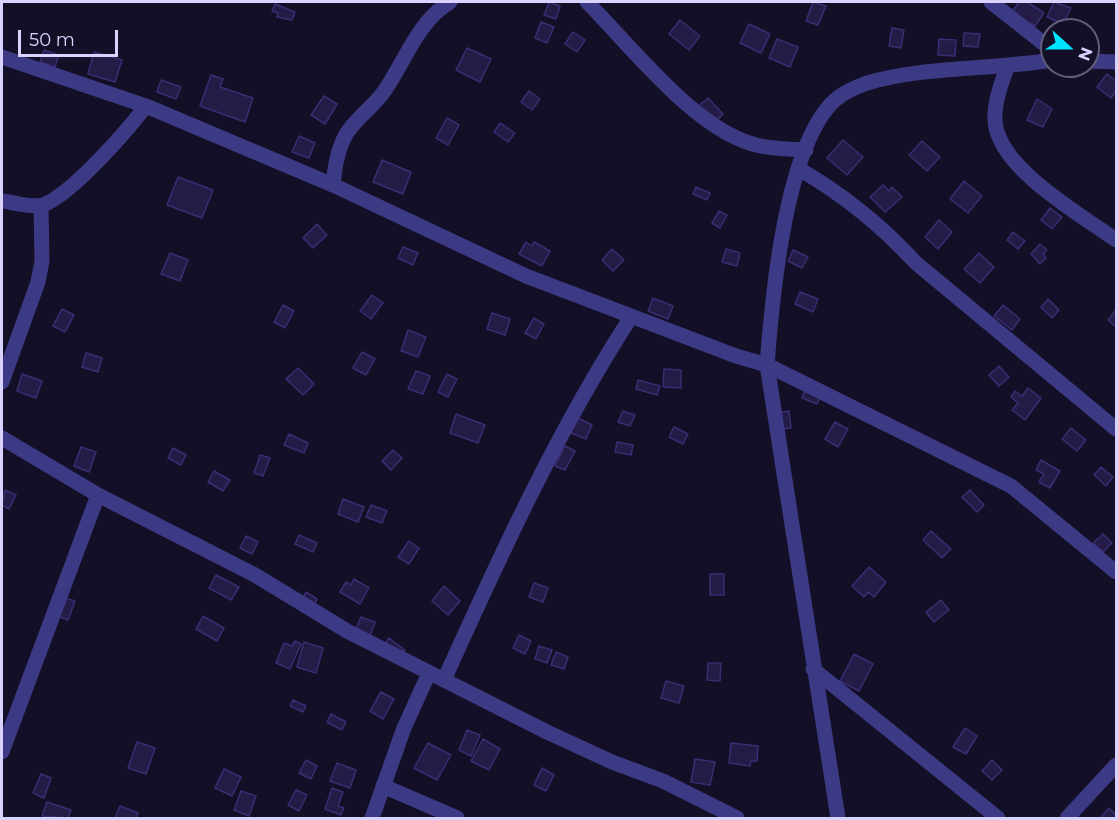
<!DOCTYPE html>
<style>
body{margin:0}
#map{position:relative;width:1118px;height:820px;overflow:hidden;background:#130f26;font-family:Montserrat,sans-serif}
canvas{display:block}
.frame{position:absolute;inset:0;border:3px solid #d9d4ff;pointer-events:none}
.north{position:absolute;left:1040px;top:18px;width:60px;height:60px;box-sizing:border-box;background:#130f26;border:2px solid #625e7d;border-radius:50%;rotate:111deg;font-size:16px;font-weight:700;line-height:24px;text-align:center;color:#d9d4ff}
.north::after{content:'';display:block;margin:auto;width:21px;height:27px;background:#00e5ff;clip-path:polygon(50% 0,100% 100%,50% 72%,0 100%)}
.scale{position:absolute;left:18px;top:30px;width:100px;height:27px;box-sizing:border-box;border:3px solid #d9d4ff;border-top:0;padding-left:8px;font-size:18px;line-height:21px;white-space:nowrap;color:#d9d4ff;-webkit-text-stroke:4px #130f26;paint-order:stroke}
</style>
<div id="map">
<canvas width="1118" height="820"></canvas>
<div class="frame"></div>
<div class="north">N</div>
<div class="scale">50 m</div>
</div>
<script>
const c = document.querySelector('canvas').getContext('2d');
c.lineJoin = 'round';
function fillPath(path, color) { c.fillStyle = color; c.fill(path, 'evenodd'); }
function stroke(path, color, width, dash) { c.strokeStyle = color; c.lineWidth = width; c.lineCap = dash ? 'butt' : 'round'; c.setLineDash(dash || []); c.stroke(path); }
const building = new Path2D(`
 M549,2L560,6L556,19L544,15Z
 M813,2L826,6L818,25L806,21Z
 M1019,2H1027L1044,13L1035,26L1030,23L1024,33L1006,21Z
 M1054,2L1071,8L1063,24L1047,17Z
 M275,4L295,12L292,20L277,17L278,13L272,11Z
 M680,20L700,36L689,50L669,34Z
 M541,22L554,27L547,43L535,38Z
 M749,24L770,34L761,53L740,43Z
 M892,28L904,30L901,48L889,46Z
 M573,32L585,40L577,52L565,44Z
 M964,33L980,34L978,47L963,46Z
 M777,39L798,47L790,67L769,58Z
 M939,39L956,40L955,56L938,55Z
 M467,48L491,59L480,82L456,70Z
 M44,50L59,55L55,67L40,62Z
 M94,52L122,60L115,82L88,74Z
 M1107,74L1116,81V91L1111,98L1097,87Z
 M211,75L223,79L220,87L253,98L245,122L200,106Z
 M161,80L181,87L176,99L157,92Z
 M529,91L540,99L532,110L521,102Z
 M324,96L337,104L325,124L311,115Z
 M708,98L723,114L713,124L697,107Z
 M1037,99L1052,109L1043,127L1027,120Z
 M447,118L459,125L448,145L436,138Z
 M500,123L515,133L508,142L494,132Z
 M299,136L315,143L309,158L292,152Z
 M843,140L863,157L847,175L827,158Z
 M922,141L940,157L927,171L909,155Z
 M382,160L411,172L403,194L373,182Z
 M178,177L213,190L202,218L167,205Z
 M964,181L982,196L968,213L950,199Z
 M883,185L889,191L892,187L902,197L885,212L870,197Z
 M696,187L710,193L707,200L693,194Z
 M1050,208L1062,217L1052,229L1041,220Z
 M719,211L727,215L720,228L712,223Z
 M939,220L952,232L938,249L925,237Z
 M317,224L327,235L313,248L303,238Z
 M1013,232L1025,241L1018,249L1007,240Z
 M526,242L532,246L534,242L550,251L542,266L519,254Z
 M1040,244L1047,250L1043,254L1046,258L1040,264L1031,254Z
 M403,247L418,253L413,265L398,258Z
 M612,249L624,260L613,271L602,260Z
 M726,249L740,253L737,266L722,262Z
 M793,250L808,257L802,268L788,261Z
 M170,253L188,260L180,281L161,274Z
 M979,253L994,267L980,283L964,269Z
 M800,292L818,299L813,312L795,304Z
 M372,295L383,303L371,319L360,311Z
 M653,298L673,306L668,319L648,311Z
 M1048,299L1059,310L1052,318L1041,307Z
 M283,305L294,311L285,328L274,322Z
 M1003,305L1020,319L1012,330L994,316Z
 M62,309L74,315L65,332L53,326Z
 M1116,310V327L1108,320Z
 M492,313L510,319L505,335L487,329Z
 M534,318L544,324L536,339L525,333Z
 M408,330L426,337L418,357L401,351Z
 M362,352L375,359L366,375L353,368Z
 M86,353L102,358L98,372L82,367Z
 M999,366L1009,377L999,386L989,375Z
 M298,368L314,384L303,395L286,379Z
 M664,369L681,370V388L663,387Z
 M416,371L430,376L423,394L408,389Z
 M22,374L42,381L36,398L17,391Z
 M447,374L457,379L448,397L438,392Z
 M638,380L660,386L657,395L636,389Z
 M806,388L821,395L817,404L802,398Z
 M1028,388L1041,398L1025,420L1012,410L1018,403L1011,397L1015,391L1022,396Z
 M623,411L635,415L630,426L618,422Z
 M789,411L791,428L781,429L779,413Z
 M456,414L485,425L478,443L450,433Z
 M578,418L592,425L586,439L571,433Z
 M835,422L848,429L838,447L825,439Z
 M674,427L688,434L683,444L669,437Z
 M1071,428L1086,440L1077,451L1062,439Z
 M289,434L308,443L304,453L284,445Z
 M617,442L633,445L631,455L615,452Z
 M565,446L575,451L565,470L555,466Z
 M81,447L96,452L89,472L74,466Z
 M173,448L186,455L181,465L168,458Z
 M393,450L402,458L391,470L382,461Z
 M260,455L270,458L263,476L254,473Z
 M1041,460L1060,471L1050,488L1039,482L1044,474L1036,470Z
 M1101,467L1113,477L1106,486L1094,475Z
 M214,471L230,480L223,491L208,482Z
 M5,490L16,495L9,509L2,505Z
 M970,490L984,505L977,512L962,497Z
 M343,499L364,507L358,522L338,514Z
 M371,505L387,511L382,523L366,517Z
 M931,531L951,549L942,558L923,540Z
 M1103,534L1112,543L1103,552L1093,543Z
 M299,535L317,543L313,552L295,544Z
 M246,536L258,542L252,554L240,548Z
 M409,541L419,548L409,564L398,557Z
 M869,567L886,582L874,597L868,592L864,597L852,586Z
 M710,574H724V595H710Z
 M216,575L239,587L231,600L209,588Z
 M354,579L369,588L360,604L340,592L346,582L351,585Z
 M534,583L548,588L543,602L529,597Z
 M444,586L460,601L448,615L432,601Z
 M306,592L317,599L313,608L301,602Z
 M62,597L75,601L68,620L55,615Z
 M941,600L949,610L934,622L926,612Z
 M203,616L224,628L217,641L196,629Z
 M361,617L375,622L370,636L355,631Z
 M519,635L531,641L525,654L513,648Z
 M389,638L405,650L396,663L380,651Z
 M295,641L301,644L290,669L276,663L284,643L292,646Z
 M304,642L323,648L316,673L297,667Z
 M539,646L552,650L547,663L535,659Z
 M556,652L568,657L564,669L551,665Z
 M854,654L873,664L859,691L840,681Z
 M708,663H721L720,681L707,680Z
 M666,681L684,686L679,703L661,698Z
 M381,692L394,699L383,719L370,711Z
 M293,700L306,706L303,712L290,706Z
 M331,714L346,722L342,730L327,722Z
 M965,728L977,736L966,754L953,747Z
 M467,730L480,735L471,756L459,750Z
 M483,739L500,749L489,770L471,761Z
 M137,742L155,748L146,774L128,768Z
 M428,743L451,755L437,780L414,768Z
 M731,743L758,746L757,761H751L750,766L729,763Z
 M695,759L715,762L710,785L691,782Z
 M306,760L317,766L311,779L299,773Z
 M992,760L1002,770L992,780L982,771Z
 M337,763L356,770L350,788L330,781Z
 M542,768L554,775L546,791L534,785Z
 M224,769L241,777L232,796L215,788Z
 M41,774L51,778L44,798L33,793Z
 M332,788L343,792L338,806L344,808L341,815L325,809Z
 M296,790L307,795L299,811L288,805Z
 M241,791L256,796L249,816L234,810Z
 M47,802L71,810L68,818L42,816Z
 M120,806L138,813L136,818H115Z
 M1109,808L1116,815V818H1100Z`);
fillPath(building, '#241b47');
stroke(building, '#3b2d73', 1.5);
stroke(new Path2D(`
 M587,2C631,46 695,130 756,145C771,149 789,149 806,150
 M991,2L1052,50
 M2,57L146,106L333,185L526,276L736,356L767,365L1011,486L1116,572
 M1088,61L1116,62
 M1007,68C1001,84 994,103 995,121C998,168 1081,215 1116,240
 M799,169C844,195 881,225 916,263L1116,429
 M333,185C335,167 337,152 345,136C354,119 374,107 385,90C405,61 418,21 450,2
 M2,201C13,202 32,208 43,205C72,194 126,132 146,106
 M2,382L38,282L42,261L41,206
 M2,438L98,495L255,575L347,631L547,732L612,762L663,781L737,818
 M813,669L998,818
 M444,680C500,556 557,431 631,317
 M2,752L98,495
 M383,786L457,818
 M372,818L404,728L429,673
 M838,818L767,365C772,299 785,146 835,100C844,92 856,87 867,83C926,66 991,70 1052,60
 M1067,818L1116,765`), '#3d3a85', 15);
</script>
